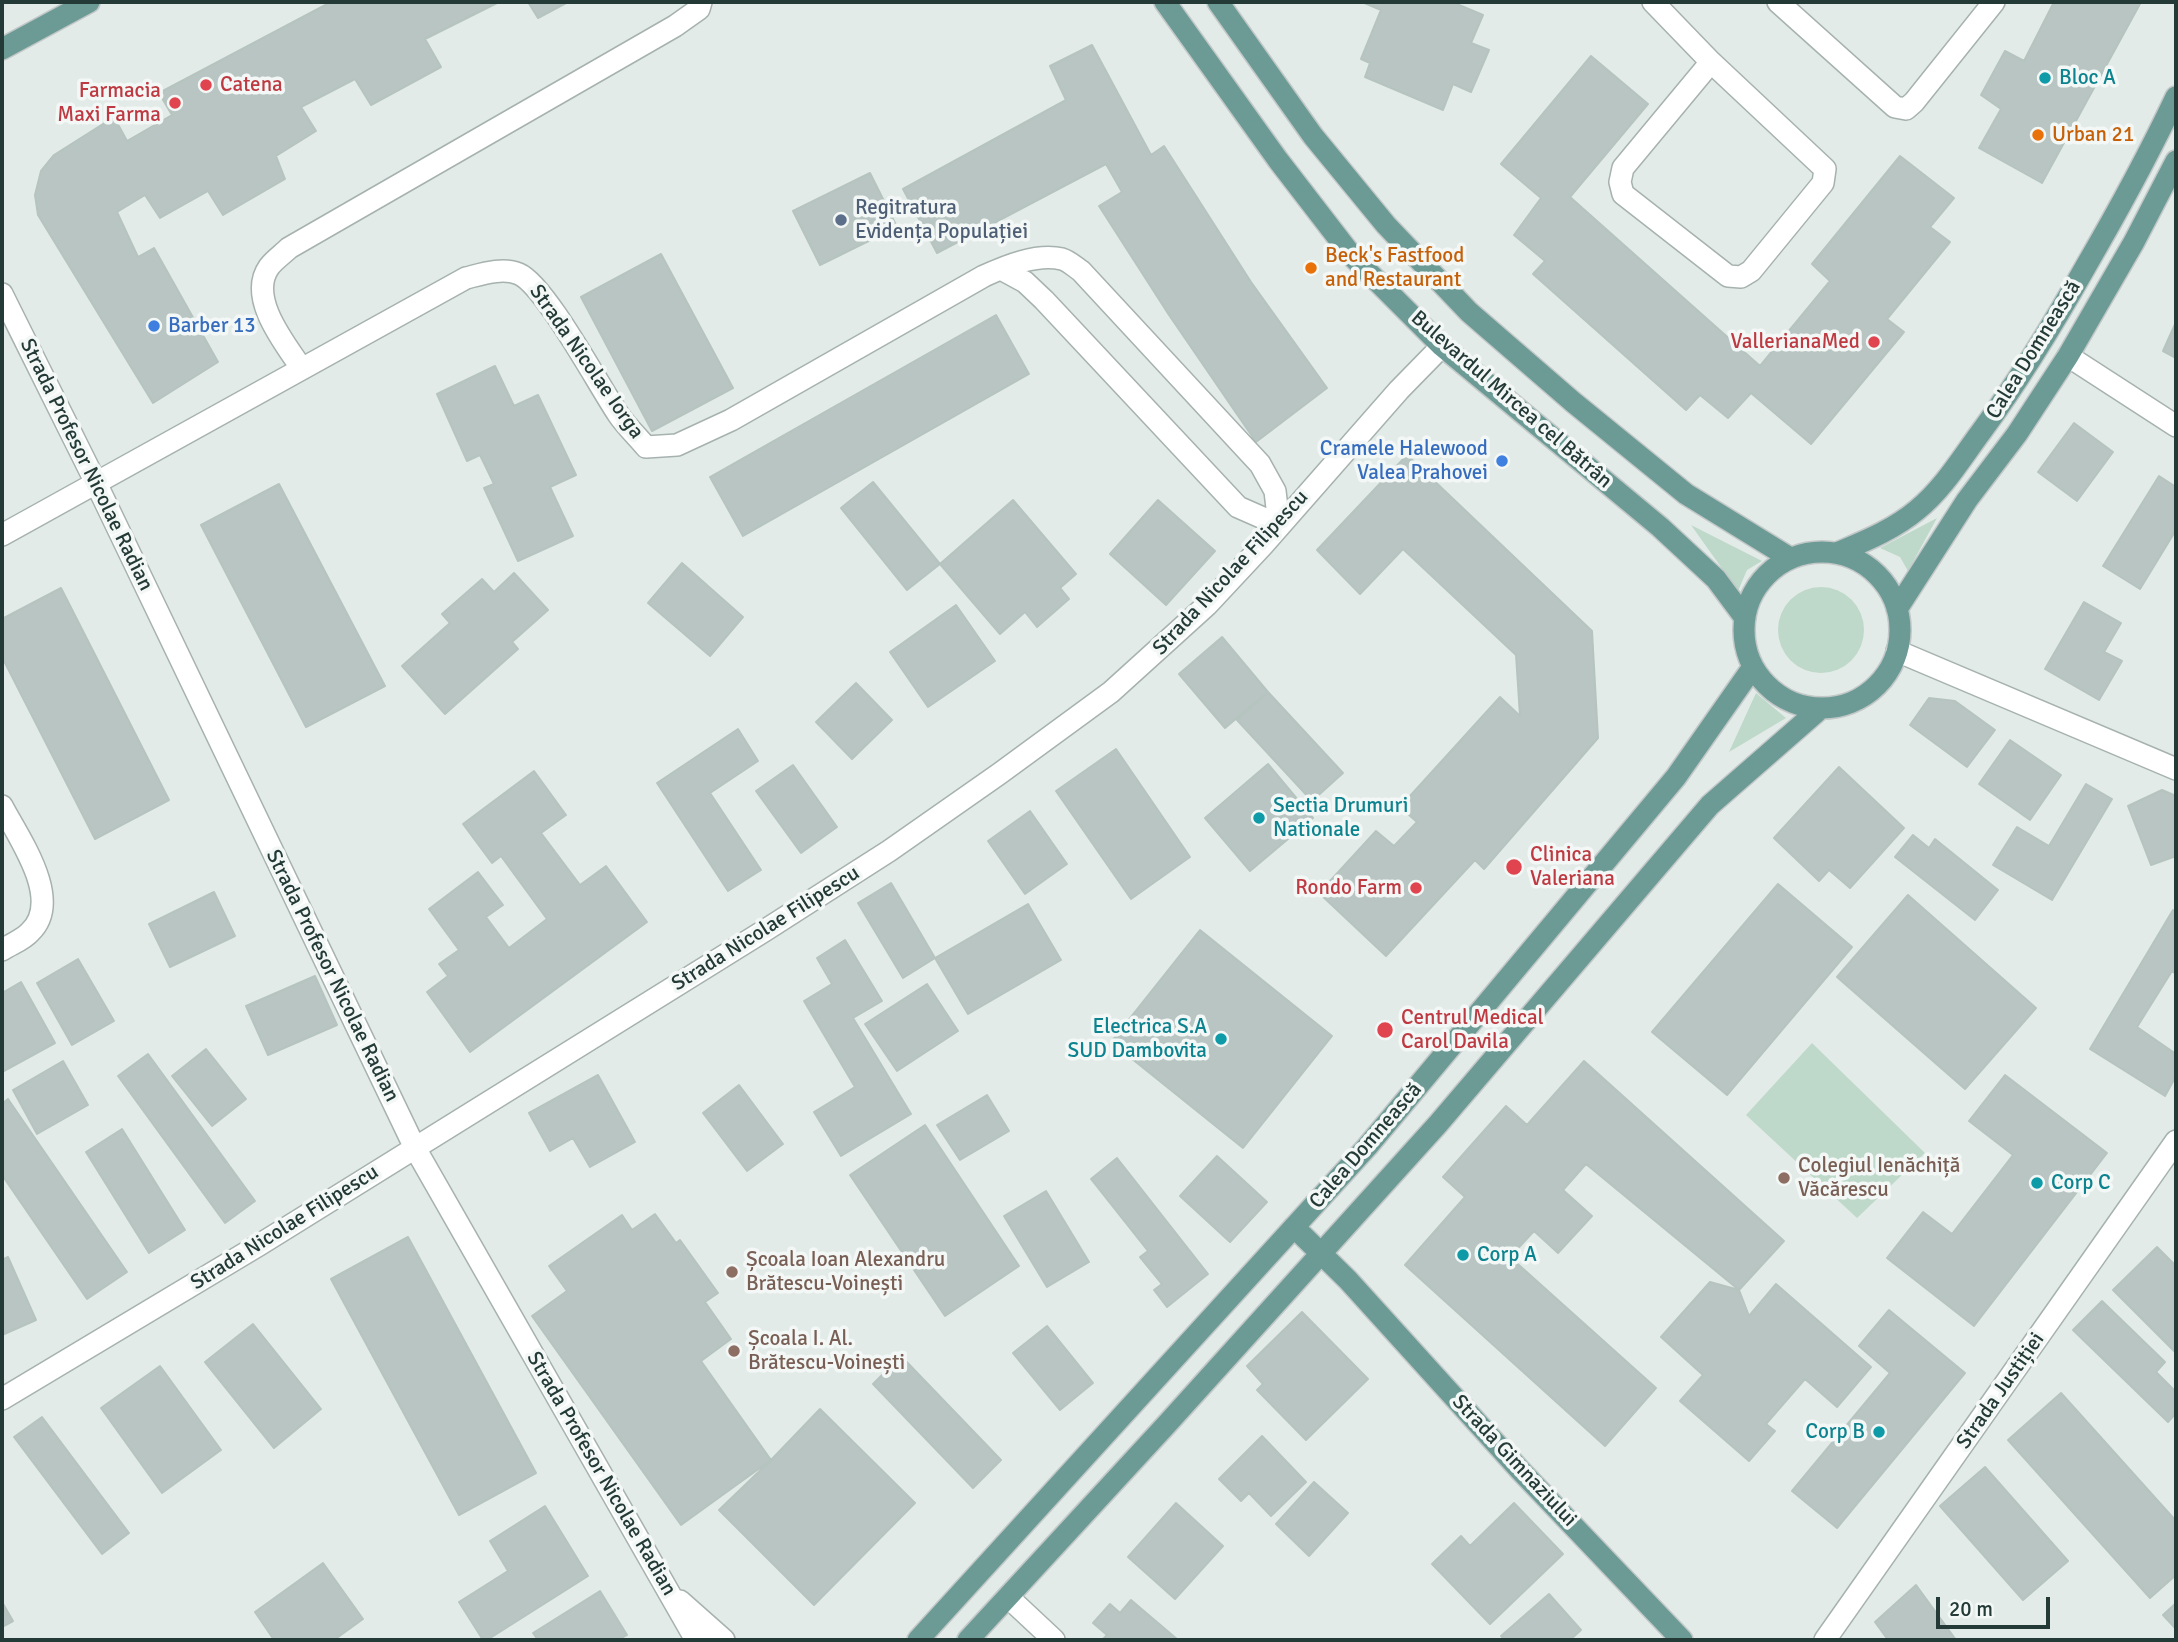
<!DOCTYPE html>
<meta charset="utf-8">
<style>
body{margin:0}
#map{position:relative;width:2178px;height:1642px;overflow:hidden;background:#e3ebe8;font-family:Signika,sans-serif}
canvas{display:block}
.frame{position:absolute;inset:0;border:4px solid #243a37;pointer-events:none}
.scale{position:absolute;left:1936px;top:1597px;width:114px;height:32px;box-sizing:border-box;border:4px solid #243a37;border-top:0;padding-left:9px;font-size:21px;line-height:24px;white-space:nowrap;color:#243a37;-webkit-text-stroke:5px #f3f8f6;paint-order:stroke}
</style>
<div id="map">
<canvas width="2178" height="1642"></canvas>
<div class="frame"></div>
<div class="scale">20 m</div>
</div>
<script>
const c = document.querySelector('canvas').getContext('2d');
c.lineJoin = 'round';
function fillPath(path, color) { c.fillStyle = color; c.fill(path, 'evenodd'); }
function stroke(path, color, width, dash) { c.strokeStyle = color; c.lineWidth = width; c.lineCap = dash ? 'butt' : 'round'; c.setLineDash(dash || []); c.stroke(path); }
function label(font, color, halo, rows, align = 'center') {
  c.font = font + ' Signika,sans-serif'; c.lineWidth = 7; c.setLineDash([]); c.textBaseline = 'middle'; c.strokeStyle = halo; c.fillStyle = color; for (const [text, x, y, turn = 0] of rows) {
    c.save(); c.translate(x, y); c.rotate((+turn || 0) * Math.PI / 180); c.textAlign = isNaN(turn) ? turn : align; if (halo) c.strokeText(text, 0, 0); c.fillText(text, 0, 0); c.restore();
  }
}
fillPath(new Path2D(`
 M1937,518L1908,571L1900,557L1880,548Z
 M1691,525L1762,561L1747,570L1738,591Z
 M1778 630a43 43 0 1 1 86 0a43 43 0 1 1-86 0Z
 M1756,693L1786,718L1729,752Z
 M1812,1043L1925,1153L1857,1218L1746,1115Z`), '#bed9ca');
const building = new Path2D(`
 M331,2H499L425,39L441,67L371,105L355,79L301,107L316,131L276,156L285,179L223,215L208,191L160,218L145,195L117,212L138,257L154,248L218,362L153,403L38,215L35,195L41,171L54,155L114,117L127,141L172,115L159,93Z
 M528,2H568L538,18Z
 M1362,2H1452L1483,15L1471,43L1489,50L1471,92L1453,84L1443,110L1365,77L1370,63L1361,59L1381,10Z
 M2054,2H2141L2042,183L1979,148L2001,109L1981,95L2005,51L2024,61Z
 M1092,45L1151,155L1164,146L1251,282L1327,388L1256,442L1169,315L1099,206L1122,192L1106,164L937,253L903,189L1066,100L1050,66Z
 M1591,56L1648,104L1570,197L1760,366L1830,281L1812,264L1900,156L1954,198L1930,227L1950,242L1887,319L1904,332L1811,444L1751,393L1728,418L1700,395L1686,410L1533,274L1545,261L1514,235L1541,198L1501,164Z
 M870,173L897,227L820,265L793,211Z
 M661,254L733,388L652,431L581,297Z
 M996,315L1029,374L743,536L710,477Z
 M2176,322V358L2163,351Z
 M495,366L514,406L538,395L576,475L550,487L573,536L518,561L484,488L494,484L480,455L467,461L437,394Z
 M2074,423L2113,452L2077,501L2038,472Z
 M1407,455L1592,631L1598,738L1484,869L1475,860L1386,956L1319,893L1376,831L1394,846L1417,822L1400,807L1500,697L1520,716L1516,655L1403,549L1360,594L1317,550Z
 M2159,476L2176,487V530L2140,589L2103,566Z
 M873,482L940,564L907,590L841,508Z
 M279,484L385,686L306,727L201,525Z
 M1013,500L1076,574L1060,588L1069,599L1037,627L1025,612L1000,634L940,564Z
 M1158,500L1215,551L1166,605L1110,554Z
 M682,563L743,617L710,656L648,603Z
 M514,573L548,610L512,642L518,649L445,714L402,666L450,623L442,614L482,579L494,592Z
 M61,588L169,800L95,839L2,657V619Z
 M2084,602L2121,623L2104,652L2122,661L2099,700L2045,669Z
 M956,605L995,661L928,707L890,652Z
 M1222,637L1268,692L1225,728L1179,674Z
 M856,683L892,720L852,759L816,722Z
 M1268,692L1343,773L1312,801L1237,720Z
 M1929,698L1955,701L1995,730L1967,767L1910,725Z
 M738,729L758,761L710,793L761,870L728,891L657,783Z
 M2010,740L2061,775L2030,820L1979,784Z
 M1116,749L1190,857L1131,899L1056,791Z
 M1268,764L1313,818L1250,871L1205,818Z
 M793,765L837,827L801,853L756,791Z
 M1839,767L1904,828L1850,888L1829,870L1819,881L1774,838Z
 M534,771L566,815L541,833L580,885L606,866L647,922L470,1052L427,992L448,976L439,964L459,950L429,909L478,872L503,905L486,917L509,948L547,919L501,856L492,863L463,824Z
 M2086,784L2112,799L2052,900L1993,865L2017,827L2049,846Z
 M2162,790L2176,796V856L2151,865L2128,806Z
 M1030,811L1067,864L1025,894L988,841Z
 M1913,835L1929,848L1935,839L1998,890L1975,920L1895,857Z
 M891,883L935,958L903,978L858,903Z
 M1778,884L1852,947L1727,1095L1652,1032Z
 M214,892L235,936L170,967L149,924Z
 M1908,895L2036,1008L1965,1089L1837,977Z
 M1028,904L1061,960L968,1014L935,958Z
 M2173,910L2176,912V974L2172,971L2137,1027L2176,1054V1076L2165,1096L2090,1049Z
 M1200,930L1332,1036L1243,1148L1111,1042Z
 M845,940L882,1001L853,1018L911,1114L841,1156L814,1112L855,1087L804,1001L832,984L817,958Z
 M78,959L114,1021L72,1045L37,983Z
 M315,976L337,1025L268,1055L246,1006Z
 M21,982L55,1043L2,1072V993Z
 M927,984L958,1031L897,1071L865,1024Z
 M206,1049L246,1099L212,1126L172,1076Z
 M148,1054L255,1201L225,1223L118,1076Z
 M63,1061L88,1105L37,1134L13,1090Z
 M1584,1061L1784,1241L1739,1290L1586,1164L1563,1190L1592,1216L1558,1253L1534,1231L1510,1257L1656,1388L1605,1446L1405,1265L1465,1197L1443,1177L1506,1106L1527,1125Z
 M598,1075L635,1142L590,1167L573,1138L550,1151L529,1113Z
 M2005,1075L2107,1153L1974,1326L1887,1258L1923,1212L1952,1234L2013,1155L1969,1121Z
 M739,1085L783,1144L747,1171L703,1113Z
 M987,1095L1009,1131L960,1160L937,1125Z
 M8,1099L127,1272L87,1299L2,1175V1104Z
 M925,1125L1019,1266L945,1316L850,1175Z
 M122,1129L185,1230L149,1253L86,1152Z
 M1217,1156L1267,1202L1230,1242L1180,1196Z
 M1117,1158L1208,1274L1167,1307L1154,1290L1162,1284L1140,1257L1148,1251L1091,1179Z
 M1046,1191L1089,1262L1047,1287L1004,1216Z
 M655,1214L676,1243L680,1240L718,1293L705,1302L731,1339L701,1361L771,1460L681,1525L532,1316L567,1291L549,1266L622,1215L632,1230Z
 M408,1237L536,1473L459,1515L331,1279Z
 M2157,1247L2176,1266V1353L2113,1290Z
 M8,1257L36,1320L2,1335V1260Z
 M1710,1282L1739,1290L1749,1316L1776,1284L1871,1367L1837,1407L1805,1379L1766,1424L1775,1431L1749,1461L1680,1401L1703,1375L1661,1337Z
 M2102,1301L2165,1362L2156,1372L2176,1392V1413L2168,1422L2073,1330Z
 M1889,1310L1965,1373L1837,1528L1792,1491L1890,1373L1859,1346Z
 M1302,1312L1368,1379L1306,1440L1257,1390L1263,1384L1247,1366Z
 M253,1324L321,1409L274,1448L205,1362Z
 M1047,1326L1093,1383L1060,1410L1013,1353Z
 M901,1356L1001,1460L973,1488L873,1384Z
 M160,1366L221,1450L162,1493L101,1408Z
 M2061,1393L2176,1521V1575L2150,1598L2008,1440Z
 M820,1409L915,1503L814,1605L719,1510L771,1460Z
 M42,1417L129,1533L102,1554L14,1437Z
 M1262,1436L1306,1482L1271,1516L1249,1493L1241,1501L1219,1479Z
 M1985,1467L2068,1561L2023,1600L1940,1506Z
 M1314,1482L1348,1513L1309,1556L1276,1524Z
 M1176,1503L1223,1546L1175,1599L1128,1557Z
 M1514,1503L1563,1554L1490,1624L1432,1564L1461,1536L1470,1546Z
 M545,1506L588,1576L487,1640H483L459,1602L508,1571L490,1541Z
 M323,1563L363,1619L334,1640H274L255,1612Z
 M1916,1585L1956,1640H1888L1875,1622Z
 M600,1591L627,1635L618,1640H538L533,1633Z
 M1549,1594L1581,1630L1570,1640H1505L1501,1636Z
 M1131,1600L1178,1640H1102L1107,1635L1093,1623L1110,1604L1120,1613Z
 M2,1602L13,1621L2,1627Z
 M2176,1603V1629L2163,1615Z`);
fillPath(building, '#b8c5c2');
stroke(building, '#b6c4c0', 2);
const minor = new Path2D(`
 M1653,2L1711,62L1825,169L1823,183L1751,271L1741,277L1728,276L1623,194L1620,182L1623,168L1711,62
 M1778,2L1895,107L1906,109L1914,102L1994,2
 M1001,269L1025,282L1044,300L1238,507L1279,525
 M2,294L96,483L415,1148L696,1640
 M2068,356L2176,426
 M302,369C286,345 247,298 269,267C274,260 283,254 289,248L675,26L699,9L701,2
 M2,535L466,278C482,274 503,267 519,274C545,285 599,386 618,414C626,426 637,436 646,447L677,445L731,420L984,276C1006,266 1037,253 1062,259C1069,261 1075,267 1081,271L1260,464L1275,491L1279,525
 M1897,651L2176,769
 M2,806C18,837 64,900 30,932C23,940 11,944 2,950
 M2,1399L259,1245L764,931L889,851L999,774L1111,692L1207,605L1263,545L1399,390L1442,346
 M1008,1597L1054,1640
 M680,1601L724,1640
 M1825,1640L2176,1141`);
const major = new Path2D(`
 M1165,2L1278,160L1352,256L1442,346L1660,527L1716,579L1745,618
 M1218,2L1313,136L1386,225L1469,312L1573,402L1686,494L1790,558
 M2,49L89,2
 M1744 630a78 78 0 1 1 156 0a78 78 0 1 1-156 0Z
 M1837,553C1865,541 1893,530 1917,510C1943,489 1961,459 1981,432C2020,379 2054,323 2086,266C2118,211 2149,154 2176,97
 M1897,609L1967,500L2017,434L2068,356L2134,242L2176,161
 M1294,1227L1348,1280L1519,1469L1682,1640
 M918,1640L1367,1147L1676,777L1753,667
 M968,1640L1167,1424L1438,1124L1710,805L1821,708`);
stroke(minor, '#a6b2af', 24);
stroke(major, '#c2c8c7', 24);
stroke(minor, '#fff', 21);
stroke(major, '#6c9b96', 21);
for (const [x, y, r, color] of [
 [2045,78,7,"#0f9aa8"],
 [206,85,7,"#e0444e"],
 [175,103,7,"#e0444e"],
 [2038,135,7,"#e8710a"],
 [841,220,7,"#5c6f8a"],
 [1311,268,7,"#e8710a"],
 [154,326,7,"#3f7fe0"],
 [1874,342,7,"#e0444e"],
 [1502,461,7,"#3f7fe0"],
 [1259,818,7,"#0f9aa8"],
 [1514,867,9,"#e0444e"],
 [1416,888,7,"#e0444e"],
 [1385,1030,9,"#e0444e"],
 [1221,1039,7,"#0f9aa8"],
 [1784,1178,7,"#8d6e63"],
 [2037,1183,7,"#0f9aa8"],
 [1463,1255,7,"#0f9aa8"],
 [732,1272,7,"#8d6e63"],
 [734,1351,7,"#8d6e63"],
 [1879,1432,7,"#0f9aa8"]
]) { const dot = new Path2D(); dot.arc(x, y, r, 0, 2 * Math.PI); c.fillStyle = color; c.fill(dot); stroke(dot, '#f3f8f6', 2.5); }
label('21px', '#0d838f', '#f3f8f6', [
 ["Bloc A",2059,78],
 ["Sectia Drumuri",1273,806],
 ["Nationale",1273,830],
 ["Electrica S.A",1207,1027,"right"],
 ["SUD Dambovita",1207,1051,"right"],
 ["Corp C",2051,1183],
 ["Corp A",1477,1255],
 ["Corp B",1865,1432,"right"]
], 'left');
label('21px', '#be3a42', '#f3f8f6', [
 ["Catena",220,85],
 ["Farmacia",161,91,"right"],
 ["Maxi Farma",161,115,"right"],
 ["VallerianaMed",1860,342,"right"],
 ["Clinica",1530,855],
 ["Valeriana",1530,879],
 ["Rondo Farm",1402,888,"right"],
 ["Centrul Medical",1401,1018],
 ["Carol Davila",1401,1042]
], 'left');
label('21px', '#c56008', '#f3f8f6', [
 ["Urban 21",2052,135],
 ["Beck's Fastfood",1325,256],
 ["and Restaurant",1325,280]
], 'left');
label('21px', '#4e5e75', '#f3f8f6', [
 ["Regitratura",855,208],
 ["Evidența Populației",855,232]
], 'left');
label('21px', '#366cbe', '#f3f8f6', [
 ["Barber 13",168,326],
 ["Cramele Halewood",1488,449,"right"],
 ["Valea Prahovei",1488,473,"right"]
], 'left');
label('21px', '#243a37', '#f3f8f6', [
 ["Calea Domnească",2034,350,-58],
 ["Strada Nicolae Iorga",586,362,55],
 ["Bulevardul Mircea cel Bătrân",1511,400,41],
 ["Strada Profesor Nicolae Radian",86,465,64],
 ["Strada Nicolae Filipescu",1231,573,-47],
 ["Strada Nicolae Filipescu",766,929,-32],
 ["Strada Profesor Nicolae Radian",332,976,64],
 ["Calea Domnească",1366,1146,-49],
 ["Strada Nicolae Filipescu",285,1228,-32],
 ["Strada Justiției",2001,1391,-55],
 ["Strada Gimnaziului",1514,1461,47],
 ["Strada Profesor Nicolae Radian",601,1474,60]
]);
label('21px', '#785e54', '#f3f8f6', [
 ["Colegiul Ienăchiță",1798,1166],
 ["Văcărescu",1798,1190],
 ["Școala Ioan Alexandru",746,1260],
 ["Brătescu-Voinești",746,1284],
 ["Școala I. Al.",748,1339],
 ["Brătescu-Voinești",748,1363]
], 'left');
</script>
